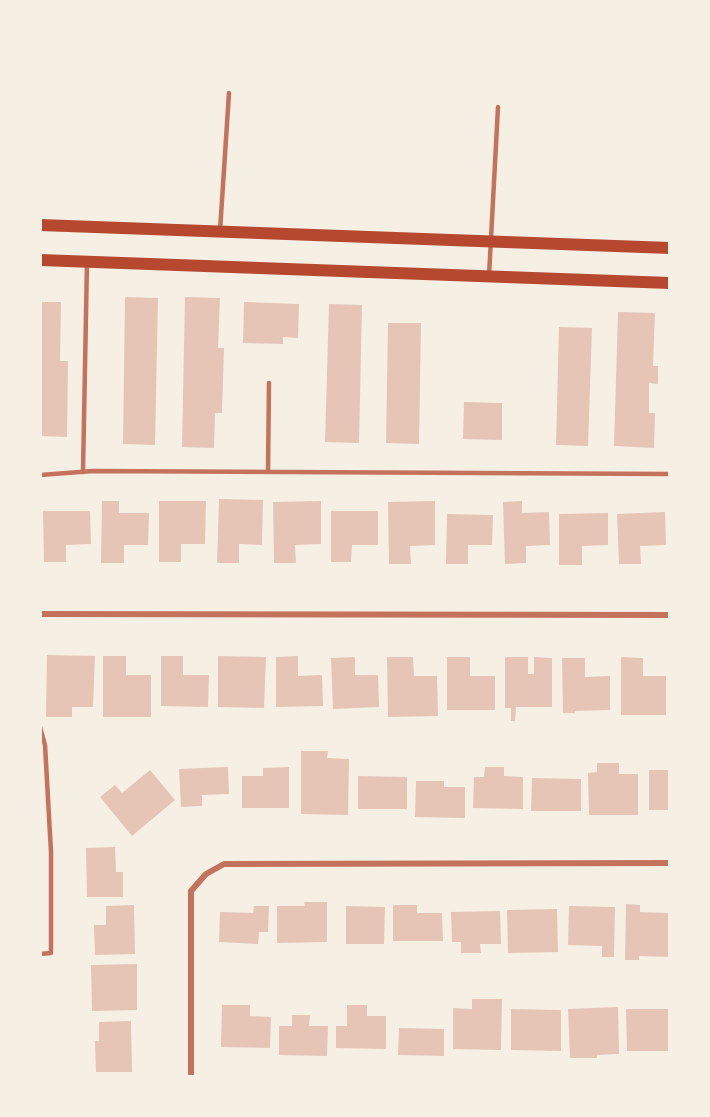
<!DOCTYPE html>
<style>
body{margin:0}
#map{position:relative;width:710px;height:1117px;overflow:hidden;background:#f6efe4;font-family:Literata,serif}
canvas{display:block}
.frame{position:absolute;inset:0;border:42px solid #f6efe4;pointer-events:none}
</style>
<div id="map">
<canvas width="710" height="1117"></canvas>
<div class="frame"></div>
</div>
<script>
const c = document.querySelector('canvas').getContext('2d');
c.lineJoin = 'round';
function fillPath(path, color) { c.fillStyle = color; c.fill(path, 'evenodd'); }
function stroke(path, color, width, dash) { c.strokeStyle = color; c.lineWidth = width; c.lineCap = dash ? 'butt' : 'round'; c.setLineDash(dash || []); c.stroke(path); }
fillPath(new Path2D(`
 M125,297L158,298L155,445L123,444Z
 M185,297L220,298L218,348H224L222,413H215L214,448L182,447Z
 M40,302H61L60,361H68L67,437L40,436Z
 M244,302L299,304L298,338L283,337V344L243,343Z
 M329,304L362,305L359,443L325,442Z
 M618,312L655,313L653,366H658V384L649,383V413H655L654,448L614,446Z
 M388,323H421L419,444L386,443Z
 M559,327L592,328L588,446L556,445Z
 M464,402L502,403V440L463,439Z
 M219,499L263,500L262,545L239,544V563H217Z
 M102,501H119V513H149L148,545H124V563H101Z
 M159,501H206L205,544H181V562H159Z
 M321,501V544L295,545L296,563H274L273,502Z
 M435,501V545L410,546L411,564H389L388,502Z
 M522,501V513L549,512L550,545L526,546V563L505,564L503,502Z
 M43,511H90L91,544L66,545V562H44Z
 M331,511H378V545H352L351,562H331Z
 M665,512L666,545L640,546L641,564H619L617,514Z
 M608,513V545L582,546V565H559V514Z
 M447,514L493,515L492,545H468V564H446Z
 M47,655L95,656L93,707H72V717H46Z
 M103,656H126V675H151V717H103Z
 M161,656H183V675H209L208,707L161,706Z
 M218,656L266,657L264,708L218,707Z
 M298,656V676L322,675L323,706L276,707V657Z
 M355,657V675H378L379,707L333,709L331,658Z
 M387,657H413L414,676H437L438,716L388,717Z
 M447,657H470V676H495V710H447Z
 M505,657H528V674H534V657L552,658V707H516L515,721H511V708H505Z
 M621,657L643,658V676H666V715H621Z
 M562,658H585V677L610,676V710L575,711V713H563Z
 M301,751H328L327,758L349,759L348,815L301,814Z
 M597,763H619V774H638V815H589L588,773L597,772Z
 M228,767L229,794L202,795V806L181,807L179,769Z
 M289,767V808H242V776H263V768Z
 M485,767H504V776L523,777V809L473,808L474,777H484Z
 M150,770L175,800L132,836L100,797L115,785L122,793Z
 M649,770H670V810H649Z
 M358,776L407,777V809H358Z
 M532,778L581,779V811H531Z
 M416,781H444V787H465V818L415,817Z
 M115,847L116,872H123V897H87L86,848Z
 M304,902H327V942L277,943V906H305Z
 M626,904L640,905V912L670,913V957L639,956V960H625Z
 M134,905L135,954L95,955L94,925H106V906Z
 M393,905H417V913H442L443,941H393Z
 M254,906H269L268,932H259L258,944L219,942L220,912L253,913Z
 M346,906L385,907L384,944H346Z
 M569,906L615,907L614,957H602V946L568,945Z
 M557,909L558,952L508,953L507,910Z
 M500,911L501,944H480L481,953H461V942H452L451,912Z
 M137,964V1010L92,1011L91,965Z
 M472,999H502L501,1050L453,1049V1008L472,1009Z
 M222,1005H250V1016L271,1017L270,1048L221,1047Z
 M347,1005H367V1016H386V1049L336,1048V1026H347Z
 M618,1007L619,1054L597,1055V1058H570L568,1009Z
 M511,1009L561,1010V1051L511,1050Z
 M626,1009H670V1051H627Z
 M292,1015H310L309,1026H328L327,1056L279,1055V1026H292Z
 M131,1021L132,1072H96L95,1041H99V1022Z
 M399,1028L444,1029V1056L398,1055Z`), '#e6c5b7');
stroke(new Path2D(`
 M220,231L229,93
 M489,276L498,107
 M83,472L87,262
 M268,472L269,383
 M40,475L93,471L670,474
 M40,727L45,745L51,852V953L40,954`), '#c5725c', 4.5);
stroke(new Path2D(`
 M40,614L670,615
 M191,1076V891L206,874L224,864L670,863`), '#c5725c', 6);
stroke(new Path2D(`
 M40,225L670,248
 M40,260L670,283`), '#b5482f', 12);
</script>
